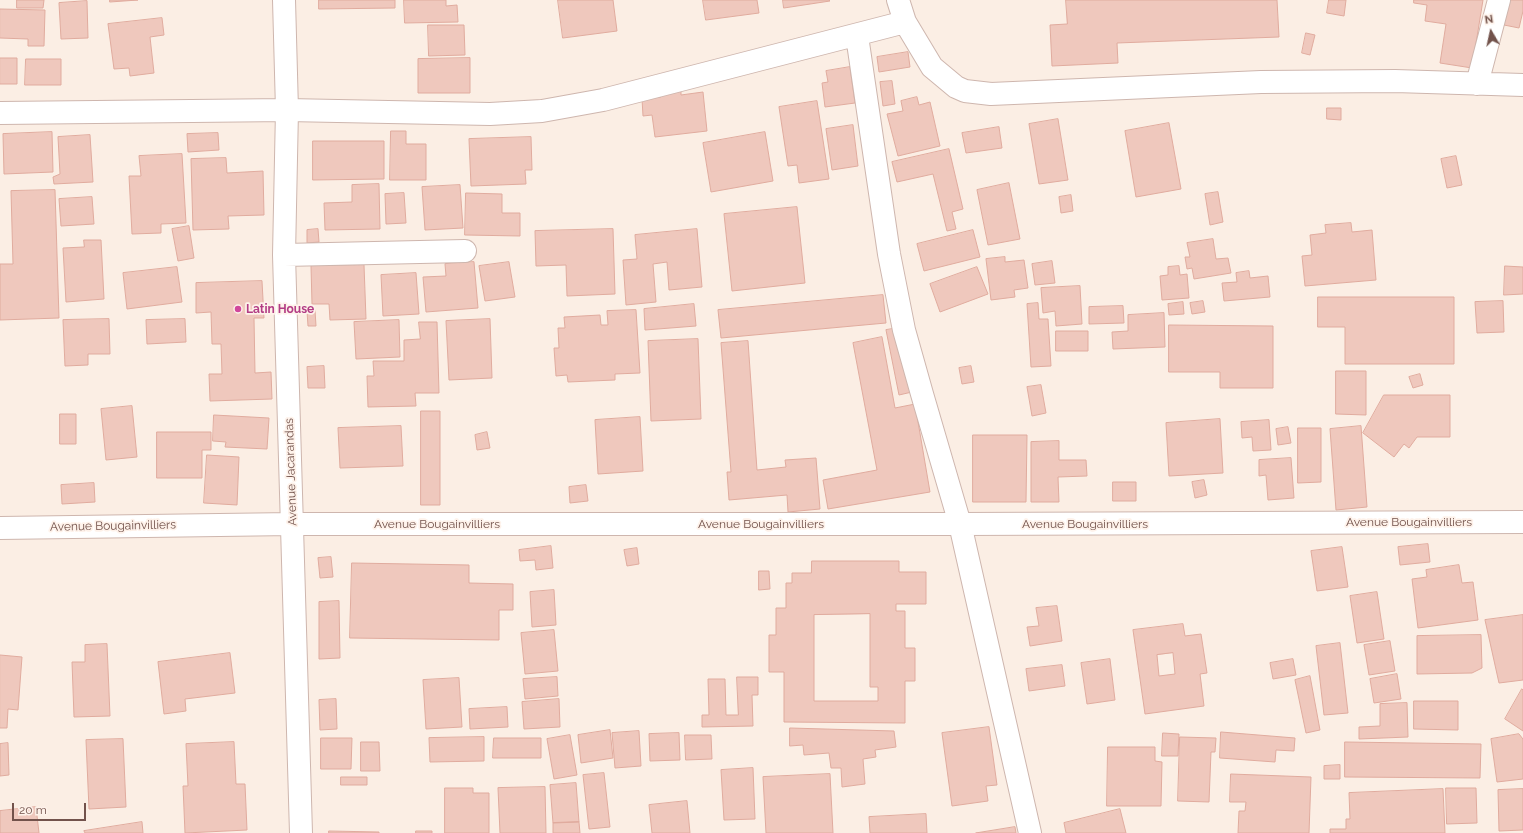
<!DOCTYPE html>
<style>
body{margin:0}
#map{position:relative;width:1523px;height:833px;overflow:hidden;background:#fbeee4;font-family:Raleway,sans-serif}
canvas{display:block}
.north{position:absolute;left:1471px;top:12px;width:40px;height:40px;-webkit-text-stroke:3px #fef2ea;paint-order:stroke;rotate:351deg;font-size:11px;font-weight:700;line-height:16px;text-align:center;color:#72524b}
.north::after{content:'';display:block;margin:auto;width:14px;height:18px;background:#72524b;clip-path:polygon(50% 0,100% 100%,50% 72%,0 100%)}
.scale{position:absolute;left:12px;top:803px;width:74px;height:18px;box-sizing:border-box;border:2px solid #72524b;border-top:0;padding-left:5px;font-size:12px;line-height:14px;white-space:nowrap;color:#72524b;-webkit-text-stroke:3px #fef2ea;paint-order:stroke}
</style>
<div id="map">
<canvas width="1523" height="833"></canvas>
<div class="north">N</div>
<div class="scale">20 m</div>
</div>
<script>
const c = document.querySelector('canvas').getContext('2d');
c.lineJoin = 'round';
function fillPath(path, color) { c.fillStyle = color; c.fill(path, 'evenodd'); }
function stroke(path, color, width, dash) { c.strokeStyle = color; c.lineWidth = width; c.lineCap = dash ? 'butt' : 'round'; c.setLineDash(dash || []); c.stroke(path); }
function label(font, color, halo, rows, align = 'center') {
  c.font = font + ' Raleway,sans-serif'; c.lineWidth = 3.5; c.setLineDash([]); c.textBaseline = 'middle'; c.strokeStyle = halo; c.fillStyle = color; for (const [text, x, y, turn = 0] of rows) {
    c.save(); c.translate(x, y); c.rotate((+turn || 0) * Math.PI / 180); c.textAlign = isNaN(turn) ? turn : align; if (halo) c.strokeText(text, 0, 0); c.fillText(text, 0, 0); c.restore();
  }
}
const building = new Path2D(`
 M17,0H44L43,8H17Z
 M110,0H138L110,2Z
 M319,0H395V8L319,9Z
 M404,0H446V6L457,5L458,22L405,23Z
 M558,0H613L617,31L563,38Z
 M703,0H757L759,13L706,20Z
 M783,0H829L830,1L784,8Z
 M1066,0H1277L1279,37L1117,43L1118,63L1052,66L1050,25L1067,24Z
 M1329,0H1346L1344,16L1327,13Z
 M1414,0H1483L1472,68L1440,63L1446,24L1425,21L1427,5L1414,3Z
 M1510,0H1523V11L1519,28L1504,25Z
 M87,1L88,38L61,39L59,3Z
 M0,9L45,10L44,46H28V39L0,38Z
 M162,18L164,35L150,37L154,73L130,76L129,68L114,69L108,24Z
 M428,25H464L465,55L429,56Z
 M1306,33L1315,35L1310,55L1302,53Z
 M908,52L910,67L879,72L877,57Z
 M0,58H17V84H0Z
 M470,58V93H418V59Z
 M26,59H61V85H25Z
 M850,67L855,103L825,107L822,83L828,82L826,71Z
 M892,81L895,104L883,106L880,82Z
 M681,89V95L703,92L707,131L655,137L652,115L643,116L642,99L661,97L660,91Z
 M917,97L919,105L930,102L940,146L898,156L887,114L903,111L901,101Z
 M817,101L829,179L799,183L797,165L788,166L779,107Z
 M1327,108H1341V120L1327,119Z
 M1058,119L1068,180L1039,184L1029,124Z
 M1169,123L1181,189L1136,197L1125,131Z
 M853,125L858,166L832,170L826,129Z
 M999,127L1002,148L966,153L962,133Z
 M391,131H406V144H426V180H390Z
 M52,132L53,172L4,174L3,134Z
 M765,132L773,181L711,192L703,143Z
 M218,133L219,150L188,152L187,134Z
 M90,135L93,182L54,184L53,177L60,174L58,137Z
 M531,137L532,170H525L526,184L471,186L469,139Z
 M313,141H384V179L313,180Z
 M949,149L963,209L952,212L956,229L947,231L933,174L897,182L892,162Z
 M182,154L186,223L161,224V233L132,234L129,176H141L139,156Z
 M1456,156L1462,185L1447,188L1441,159Z
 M226,158L227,173L263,171L264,215L228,216L229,229L193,230L191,159Z
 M1009,183L1020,239L988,245L977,190Z
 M379,184L380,229L325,230L324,203L352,202V185Z
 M460,185L463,228L425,230L422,187Z
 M55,190L59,318L0,320V264H13L11,191Z
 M1218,192L1223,222L1210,225L1205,194Z
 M404,193L406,223L386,224L385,194Z
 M466,193L502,194V213H520V236L465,235Z
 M1071,195L1073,211L1061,213L1059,197Z
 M92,197L94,224L61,226L59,199Z
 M797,207L805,283L732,291L724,214Z
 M1351,223L1352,232L1372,230L1376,280L1305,286L1302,256L1312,255L1310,235L1326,233L1325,225Z
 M189,226L194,258L178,261L172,229Z
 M318,229L319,242L307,243V230Z
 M613,229L615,294L567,296L566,265L536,266L535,231Z
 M697,229L702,287L669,290L667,262L653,264L656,302L626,305L623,260L637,259L635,235Z
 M973,230L980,257L924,271L917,244Z
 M1213,239L1216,259L1228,258L1231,273L1194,279L1192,268L1187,269L1185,257H1190L1187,243Z
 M84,240H101L104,299L66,302L63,248L84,247Z
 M1005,257V262L1024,260L1028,288L1014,290L1015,297L991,300L986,259Z
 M1052,261L1055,283L1035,285L1032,264Z
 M474,262L478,308L426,312L423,277L446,276L445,264Z
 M509,262L515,297L485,301L479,266Z
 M364,265L366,319L330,320L329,304H312L311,266Z
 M1179,266L1180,275L1187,274L1189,298L1162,300L1160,276L1168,275V267Z
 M1505,266L1523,267V294L1504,295Z
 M177,267L182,302L127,309L123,273Z
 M977,267L988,294L940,312L930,284Z
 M1249,271L1250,278L1268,276L1270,297L1224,301L1222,283L1237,282L1236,273Z
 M416,273L419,314L383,316L381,275Z
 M262,281L264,318H254L255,373L271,372L272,399L210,401L209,374H222L221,344H212L211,312L196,313V283Z
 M1080,286L1082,324L1056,326L1055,311L1043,313L1041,288Z
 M883,295L886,323L721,338L718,310Z
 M1318,297H1454V364H1345V327H1318Z
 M1203,301L1205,312L1192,314L1190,303Z
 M1503,301L1504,332L1477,333L1475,302Z
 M1183,302L1184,314L1169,315L1168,304Z
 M1038,303L1039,319H1048L1051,366L1031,367L1027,304Z
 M694,304L696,326L645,330L644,309Z
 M1123,306L1124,323L1089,324V307Z
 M315,310L316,326H308L307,311Z
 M636,310L640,373L615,374V380L568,382L567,375L556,376L554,348H559L558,328H565L564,317L600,315L601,325H608L607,311Z
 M1164,313L1165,347L1113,349L1112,332L1128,331V315Z
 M109,319L110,354H88V365L65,366L63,320Z
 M185,319L186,342L147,344L146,320Z
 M490,319L492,378L449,380L446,321Z
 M399,320L400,357L356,359L354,322Z
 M419,322H437L439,393H415L416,406L368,407L367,376H374L373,361H404V340L420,339Z
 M1169,325L1273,326V388H1220V372H1169Z
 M899,328L912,392L899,395L886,330Z
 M1056,331H1088V351H1056Z
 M882,337L895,408L915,404L930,492L828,509L823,480L877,470L853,343Z
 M698,339L701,419L651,421L648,341Z
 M748,341L757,470L786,467L785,460L816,458L820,509L788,512L787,495L729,500L727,472H731L721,343Z
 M324,366L325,388H308L307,367Z
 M971,366L974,382L962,384L959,368Z
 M1336,371H1366V415L1336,414Z
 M1420,374L1423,385L1413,388L1409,377Z
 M1041,385L1046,413L1032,416L1027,387Z
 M1384,395H1450V437H1417L1409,448L1404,444L1394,457L1363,433Z
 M132,406L137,457L106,460L101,409Z
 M421,411H440V505H421Z
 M60,414H76V444H60Z
 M214,415L269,418L267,449L225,447L226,442L213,441Z
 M640,417L643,471L598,474L595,420Z
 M1220,419L1223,473L1169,476L1166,423Z
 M1269,420L1271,450L1253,451L1252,437L1242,438L1241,422Z
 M401,426L403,466L340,468L338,428Z
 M1361,426L1367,507L1336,510L1330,429Z
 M1288,427L1291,443L1278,445L1276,429Z
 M1298,428H1321V482L1298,483Z
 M157,432H211V450H202V478H157Z
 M487,432L490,448L477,450L475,435Z
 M973,435H1027L1026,502H973Z
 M1059,441V460H1086L1087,476L1058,477L1059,502H1031V442Z
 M207,455L239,457L237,505L204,503Z
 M1291,458L1294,498L1268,500L1266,475L1259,476V460Z
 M1204,480L1207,495L1195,498L1192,482Z
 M1113,482H1136V501H1113Z
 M94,483L95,502L62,504L61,485Z
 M586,485L588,501L570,503L569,487Z
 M1428,544L1430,562L1400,565L1398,547Z
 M551,546L553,568L536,570L535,560L520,561L519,550Z
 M1342,547L1348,587L1317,591L1311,551Z
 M637,548L639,564L627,566L624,550Z
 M331,557L333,577L320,578L318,558Z
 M812,561H899V572H926V604H896V611H905V648H915V681H905V723L784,722V672H769V635H776V608H786V583H792V573H811ZM870,614V687H878V701H814V615Z
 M352,563L469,565V583L513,584V610H499V640L350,638Z
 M1459,565L1462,583L1473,582L1478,620L1418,628L1412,579L1427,577L1426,570Z
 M759,571H769L770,589L759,590Z
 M554,590L556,625L532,627L530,592Z
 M1377,592L1384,639L1357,643L1350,596Z
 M339,601L340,658L319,659V602Z
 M1057,606L1062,641L1030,646L1027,627L1039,626L1036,608Z
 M1523,615V680L1499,683L1485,620Z
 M1183,624L1185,636L1201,634L1207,673L1200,674L1204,706L1145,714L1133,630ZM1173,653L1175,674L1159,676L1157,655Z
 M554,630L558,671L525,674L521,633Z
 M1481,635L1482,668L1472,673L1417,674V636Z
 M1390,641L1395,671L1369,675L1364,645Z
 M1340,643L1348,713L1324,715L1316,646Z
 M107,644L110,716L74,717L72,662H85V645Z
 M230,653L235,693L185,699L186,711L164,714L158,662Z
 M0,655L22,657L18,710L8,709L7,728H0Z
 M1110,659L1115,700L1087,704L1081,663Z
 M1293,659L1296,675L1273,679L1270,663Z
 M1062,665L1065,686L1029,691L1026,669Z
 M1397,674L1401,699L1374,703L1370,679Z
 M1310,676L1320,730L1306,733L1295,680Z
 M557,677L558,696L525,699L523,679Z
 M737,677H758V695H752L753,726L702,727V715H709L708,679H725L726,715H738Z
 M459,678L462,727L426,729L423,680Z
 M1522,689L1523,690V731L1505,719Z
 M336,699L337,729L320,730L319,700Z
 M559,699L560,727L524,729L522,702Z
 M1414,701H1458V730L1414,729Z
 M1407,703L1408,737L1359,739V727L1380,726V704Z
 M507,707L508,727L470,729L469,709Z
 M989,727L997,785L986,786L988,801L952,806L942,733Z
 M790,728L894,731L896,747L875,750L876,757L863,759L865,784L842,787L841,768H831L829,753L804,755L803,745L790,746Z
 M610,730L613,758L581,763L578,735Z
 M639,731L641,766L615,768L612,733Z
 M1221,732L1295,738L1294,751L1276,750L1275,762L1220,758Z
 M679,733L680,760L650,761L649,734Z
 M1163,733L1179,734L1178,756H1162Z
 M1519,734L1523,739V779L1497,782L1491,739Z
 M570,735L577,775L554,779L547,739Z
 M685,735H711L712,759L686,760Z
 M484,737V761L430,762L429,738Z
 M1180,737L1216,738L1215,752H1211L1209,802L1178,801Z
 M321,738H352L351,769H321Z
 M494,738H541V758H493Z
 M123,739L126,807L89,809L86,740Z
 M234,742L236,784H245L247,830L185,833L183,786H188L186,744Z
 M361,742H379L380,771H361Z
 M1345,742L1481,744L1480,778L1345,777Z
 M8,743L9,775L0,776V744Z
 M1108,747H1155V761L1162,762L1161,806H1107Z
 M1340,765V779H1324V766Z
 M753,768L755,819L724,820L721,770Z
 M604,773L610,827L589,829L583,775Z
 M830,774L833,833H766L763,777Z
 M1231,774L1311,777L1309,833H1238L1239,811H1245L1246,802H1230Z
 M341,777H367V785H341Z
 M576,783L579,822L553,823L550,785Z
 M545,787L546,833H500L498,788Z
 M445,788H473V793H489V833H445Z
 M1446,788H1476L1477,823L1447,824Z
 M1443,789L1445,833H1330V829H1346V819H1350L1349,793Z
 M1523,789V830L1499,831L1498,790Z
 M687,801L690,833H652L649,805Z
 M36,807L39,833H0V811Z
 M1120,809L1126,833H1066L1064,823Z
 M926,814L927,833H870L869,817Z
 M142,822L143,833H85L84,831Z
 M579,822L580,833H553V823Z
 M1015,827L1016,833H976Z
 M329,831L379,832V833H329Z
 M416,831H432V833H416Z`);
fillPath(building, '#efc8bd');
stroke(building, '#e0ab9e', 1);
const street = new Path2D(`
 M284,0L287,110L284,255L301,833
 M898,0L905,22
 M857,36L889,254L904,330L922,394L960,524L1030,833
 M1477,84L1499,0
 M0,113L287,110L490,114L542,111L603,100L905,22L932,67L956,87L965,91L991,94L1261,82L1395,81L1523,85
 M284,255L465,251
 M0,528L292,524H960L1523,522`);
stroke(street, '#ceb6ae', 24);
stroke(street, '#fff', 22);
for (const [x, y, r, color] of [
 [238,309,4,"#d1479c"]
]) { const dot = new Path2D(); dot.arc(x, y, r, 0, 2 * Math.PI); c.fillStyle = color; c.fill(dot); stroke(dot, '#fef2ea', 1.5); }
label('bold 12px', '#b23c85', '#fef2ea', [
 ["Latin House",246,309]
], 'left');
label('12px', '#72524b', '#fef2ea', [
 ["Avenue Jacarandas",291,472,-92],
 ["Avenue Bougainvilliers",1409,522],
 ["Avenue Bougainvilliers",437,524],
 ["Avenue Bougainvilliers",761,524],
 ["Avenue Bougainvilliers",1085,524],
 ["Avenue Bougainvilliers",113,526,-1]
]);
</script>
